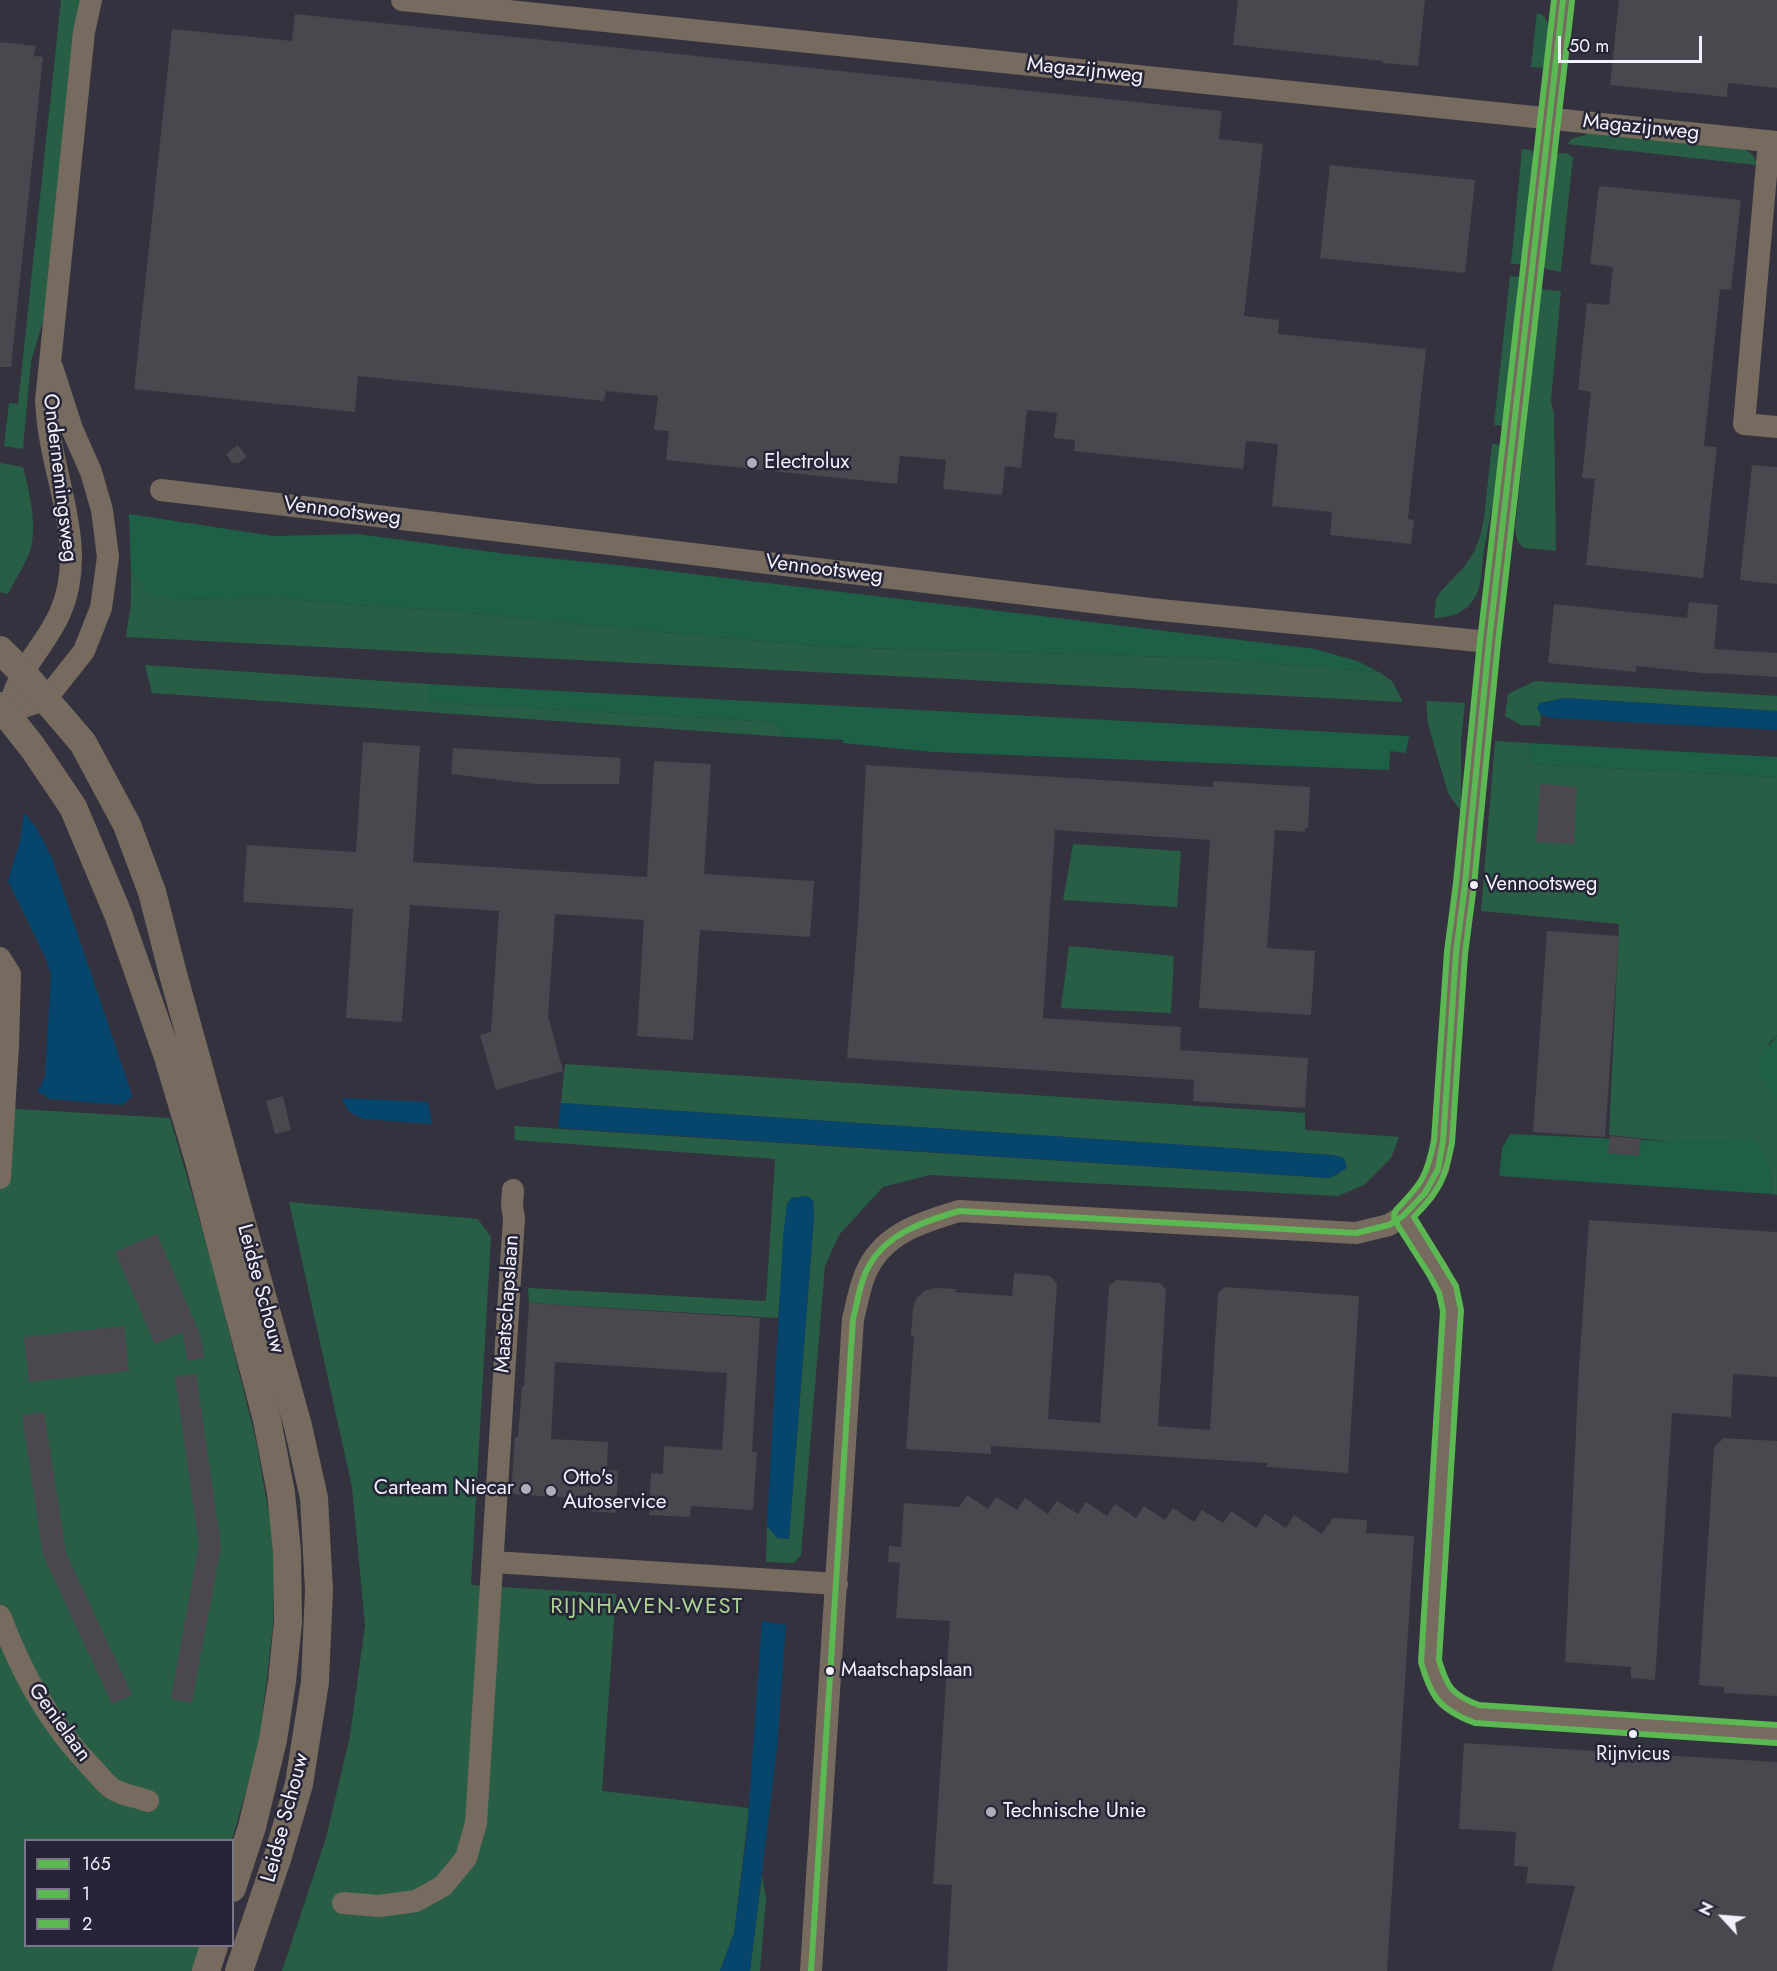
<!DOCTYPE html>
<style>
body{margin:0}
#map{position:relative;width:1777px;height:1971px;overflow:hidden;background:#33323e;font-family:Jost,sans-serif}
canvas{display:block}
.legend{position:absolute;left:24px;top:1839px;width:210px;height:108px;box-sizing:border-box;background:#252537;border:2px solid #777787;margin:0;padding:8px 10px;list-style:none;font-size:18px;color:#f1f1fe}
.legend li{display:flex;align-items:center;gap:12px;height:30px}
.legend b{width:30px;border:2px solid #777787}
.north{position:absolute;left:1693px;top:1887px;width:60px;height:60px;-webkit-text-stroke:4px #252537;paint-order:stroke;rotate:296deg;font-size:16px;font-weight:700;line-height:24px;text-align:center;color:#f1f1fe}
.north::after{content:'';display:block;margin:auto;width:21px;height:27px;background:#f1f1fe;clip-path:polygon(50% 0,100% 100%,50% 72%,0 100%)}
.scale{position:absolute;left:1558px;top:36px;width:144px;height:27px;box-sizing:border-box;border:3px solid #f1f1fe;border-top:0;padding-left:8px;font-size:18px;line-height:21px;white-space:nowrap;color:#f1f1fe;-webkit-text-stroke:4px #252537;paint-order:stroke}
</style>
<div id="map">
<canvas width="1777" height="1971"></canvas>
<ul class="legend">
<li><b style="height:8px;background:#5bb852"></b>165</li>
<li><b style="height:8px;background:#5bb852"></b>1</li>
<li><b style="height:8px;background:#5bb852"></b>2</li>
</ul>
<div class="north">N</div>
<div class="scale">50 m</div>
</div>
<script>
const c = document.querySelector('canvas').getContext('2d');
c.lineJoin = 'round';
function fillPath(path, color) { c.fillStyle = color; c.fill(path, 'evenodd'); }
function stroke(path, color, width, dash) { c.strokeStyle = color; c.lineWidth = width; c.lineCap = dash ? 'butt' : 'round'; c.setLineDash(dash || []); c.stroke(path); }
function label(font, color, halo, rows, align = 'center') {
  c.font = font + ' Jost,sans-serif'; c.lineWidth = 5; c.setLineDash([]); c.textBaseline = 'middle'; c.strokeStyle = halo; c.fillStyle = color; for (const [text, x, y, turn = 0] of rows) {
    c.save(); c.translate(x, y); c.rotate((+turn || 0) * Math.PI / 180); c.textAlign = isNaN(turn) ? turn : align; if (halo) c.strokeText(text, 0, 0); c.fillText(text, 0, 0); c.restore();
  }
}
fillPath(new Path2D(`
 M61,0H80L45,315L31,361L23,449L4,446L9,403L18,404Z
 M1537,13C1557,16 1545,54 1543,68L1531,67Z
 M1587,132L1743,149C1750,152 1757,157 1756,165L1567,144L1573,138L1586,135Z
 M1522,149L1532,150L1533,157L1523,264H1511Z
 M1559,153H1566L1573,157L1561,272L1545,269L1543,263L1554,160Z
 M1510,276L1521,277L1505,426L1494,425Z
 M1541,289L1561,291L1551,401L1554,414L1556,551L1524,548L1518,542L1515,530Z
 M1492,444L1503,445C1498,481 1490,515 1484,550C1481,566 1483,585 1474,599C1464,614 1451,617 1434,618L1436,600L1440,592L1465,566L1475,550L1481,533L1484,518Z
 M0,463L23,467C29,489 38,528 30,551C25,565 15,579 9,593L6,594L0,592Z
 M131,573L133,576L175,600L283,598L340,604L441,610L616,628L830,647L1204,658L1379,672L1392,681L1403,702L126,637L131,603Z
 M145,665L428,684V702L774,722L787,737L152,693Z
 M1535,681L1777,696V711L1565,698L1540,703L1538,708L1541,715L1540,726L1521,725L1505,716L1508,694Z
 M1426,701L1465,703L1461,739V812L1448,793L1428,724Z
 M1495,741L1528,743L1531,764L1777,777V1035L1769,1043L1777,1103V1195L1772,1194L1771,1170L1666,1141L1609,1135L1619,924L1481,911Z
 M1073,844L1181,851L1177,907L1063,900Z
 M1069,946L1174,956L1171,1013L1061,1008Z
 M565,1064L1305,1113V1130L1399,1137L1391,1158L1364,1185L1338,1196L929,1175L883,1187L839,1235L825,1266L801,1555L794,1563L766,1562L767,1526L777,1538L789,1539L814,1217L813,1201L807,1196L792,1198L787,1204L778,1318L529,1303L528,1288L766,1301L775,1159L515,1140L514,1126L1329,1178L1340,1173L1344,1158L1333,1155L561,1103Z
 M0,1108L170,1118L210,1256L256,1440L274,1544L273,1626L259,1744L232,1840H26V1946H200L192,1971H0Z
 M289,1202L478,1219L491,1237L471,1585L616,1594L602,1791L749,1808L734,1933L720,1971H282L326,1838L350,1736L365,1625L352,1487Z
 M762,1875L766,1898L760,1971H750Z`), '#295e46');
fillPath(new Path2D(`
 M129,514L273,536L358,534L507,554L618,565L1315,649L1357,661L1379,672L1204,658L830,647L616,628L441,610L340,604L283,598L175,600L152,596L131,573Z
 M428,684L1409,736L1406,753L1390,751L1389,770L933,752L843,743V740L787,737L774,722L427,702Z
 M1528,743L1777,757V777L1531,764Z
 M1777,1035V1103L1760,1076L1758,1061Z
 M1510,1134L1666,1141L1755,1139C1772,1162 1771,1167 1772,1194L1499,1176L1502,1148Z`), '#1e6045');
fillPath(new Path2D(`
 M1565,698L1777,711V730L1553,718L1541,715L1537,708L1540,703Z
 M24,813L36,827L52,858L131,1092L132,1097L122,1105L50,1099L36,1090L40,1088L45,1076L51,975L47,961L8,881L20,841Z
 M342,1098L428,1102L432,1124L363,1119L348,1111Z
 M561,1103L1333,1155L1344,1158L1347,1168L1330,1178L558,1128Z
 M808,1196L813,1201L814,1217L789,1539L777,1538L767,1526L783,1237L787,1204L792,1198Z
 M762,1621L786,1625L777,1749L750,1971H720L734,1933L747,1832Z`), '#06466c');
fillPath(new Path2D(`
 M1238,0H1425L1418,66L1383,63V61L1233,45Z
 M1619,0H1777V88L1728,83L1727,97L1610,85Z
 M295,14L1222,111L1219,139L1263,144L1244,316L1279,320L1278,334L1426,349L1408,519L1414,520L1411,544L1330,535L1332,512L1272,506L1278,444L1246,441L1243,469L1074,451L1075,440L1054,438L1057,413L1027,410L1021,468L1005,466L1002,495L943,489L946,460L915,457L900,456L897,484L666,460L669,431L654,430L658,396L606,391L604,401L358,376L355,412L134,389L172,29L292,41Z
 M0,42L36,46L34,56L43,57L11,367H0Z
 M1330,165L1475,180L1465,273L1320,258Z
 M1599,186L1741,200L1731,290L1720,289L1704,446L1717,447L1703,578L1586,565L1595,479L1582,478L1591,392L1578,390L1587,303L1609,305L1613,267L1590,264Z
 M238,445L247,457L238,463H232L226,454Z
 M1752,465L1777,467V584L1740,580Z
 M1689,602L1718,605L1714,649L1777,653V677L1711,673V674L1636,666V672L1548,663L1554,604L1687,618Z
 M363,742L420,746L413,862L647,877L654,761L711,764L704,874L814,881L810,937L700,930L693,1040L637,1036L644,920L555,914L548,1016L563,1071L496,1090L480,1035L491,1032L499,911L410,905L402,1022L346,1018L353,909L243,902L247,845L356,852Z
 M453,748L621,758L619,784H535L451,774Z
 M866,765L1213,787V781L1310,787L1308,828H1305V832L1275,830L1267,948L1315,951L1311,1015L1199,1008L1210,840L1055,830L1043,1018L1181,1027L1180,1050L1308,1058L1305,1108L1193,1101L1194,1080L847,1058L858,922Z
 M1540,784L1577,787L1574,844L1536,842Z
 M1547,931L1619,936L1605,1137L1533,1132Z
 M283,1096L291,1130L275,1134L266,1101Z
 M1610,1136L1641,1139L1639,1156L1608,1153Z
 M1589,1220L1777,1232V1377L1733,1374L1731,1417L1672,1413L1655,1680L1631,1678V1667L1565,1662L1579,1368Z
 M157,1234L201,1337L204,1358L187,1361L183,1332L155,1344L115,1252Z
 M1014,1273L1050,1276L1057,1283L1048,1419L1100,1423L1109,1286L1116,1280L1160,1283L1166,1290L1158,1426L1210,1430L1218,1293L1225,1287L1359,1296L1348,1473L1267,1467V1463L991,1446V1454L906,1449L914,1336H911L913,1309L916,1299L924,1291L935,1288L956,1289L955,1292L1012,1296Z
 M529,1303L760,1318L752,1452H757L753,1510L691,1506L690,1517L649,1515L651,1473L663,1474L664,1446L722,1450L727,1373L555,1362L551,1439L608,1442L607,1470L618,1471L616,1513L574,1510V1498L511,1494L515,1437H518L522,1386H524Z
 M124,1326L129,1371L29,1382L24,1337Z
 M196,1374L221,1546L192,1703L171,1699L199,1545L175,1377Z
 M44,1412L66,1553L132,1695L112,1704L43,1555L22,1415Z
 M1724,1438L1777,1441V1696L1724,1693V1687L1699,1685L1714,1447Z
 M967,1495L988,1509L996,1497L1017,1510L1025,1498L1048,1514L1057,1501L1078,1514L1086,1502L1107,1516L1115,1504L1136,1518L1144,1506L1165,1520L1173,1508L1194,1522L1202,1510L1223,1523L1231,1511L1256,1528L1265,1514L1286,1528L1294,1515L1322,1534L1333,1518L1367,1520L1366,1533L1414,1536L1387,1971H947L952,1885L933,1884L950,1621L896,1618L900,1563L888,1562L889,1546L901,1547L904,1503L959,1507Z
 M1464,1743L1777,1762V1971H1552L1575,1886L1526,1883L1528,1867L1514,1866L1516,1832L1459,1829Z`), '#4b474f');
stroke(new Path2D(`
 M402,0L1777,142
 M1769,141L1744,424L1777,427
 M161,490L1150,609L1489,642
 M6,713C12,699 16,684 24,671C36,651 51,634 60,613C85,557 61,498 51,442C48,429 47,415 46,401L84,32L91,0
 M6,713L46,699L84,651L101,608L108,557L102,510L91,472L72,429L52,367
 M0,958L10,974L8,1046L0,1178
 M1403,1216L1438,1271L1448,1290L1452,1310L1430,1661C1439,1694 1444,1703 1477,1714L1777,1734
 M493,1562L837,1584
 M0,1616C22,1674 50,1725 93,1769C99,1775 106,1785 113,1789C122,1795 137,1797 148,1801
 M343,1903L379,1906L416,1901L443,1886L466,1858L476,1823L511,1264L514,1218L512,1206L513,1190
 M811,1971L853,1319C858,1300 861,1278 872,1261C891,1231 926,1221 959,1211L1356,1233L1389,1225L1403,1216L1425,1193L1438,1169L1443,1141L1456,953L1465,884L1489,642L1563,0`), '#766b5e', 22);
stroke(new Path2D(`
 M0,650L23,673L83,743L127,825L152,892L173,974L298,1426L314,1498L319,1590L315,1682L299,1784L278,1856L239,1971
 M0,706L33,748L73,807L118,914L168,1057L199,1161L267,1420L281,1493L287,1551L288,1622L282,1681L273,1740L252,1827L232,1888
 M206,1971L214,1946`), '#766b5e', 28);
stroke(new Path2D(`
 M811,1971L853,1319C857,1304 859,1288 865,1274C881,1235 922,1222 959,1211L1356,1233L1389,1225L1403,1216L1425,1193L1438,1169L1443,1141L1456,953L1465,884L1489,642L1563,0`), '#5bb852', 6);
stroke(new Path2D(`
 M1554,0L1480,641L1456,883L1447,952L1434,1140C1427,1177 1421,1184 1396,1210L1394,1215L1395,1221L1430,1276L1439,1293L1443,1311L1421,1662C1431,1697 1440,1710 1475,1723L1776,1743`), '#5bb852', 6);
stroke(new Path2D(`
 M1572,1L1498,643L1474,885L1465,954L1452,1143C1445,1179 1440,1190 1414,1217L1456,1286L1461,1310L1439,1660C1447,1687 1452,1695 1479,1705L1777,1725`), '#5bb852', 6);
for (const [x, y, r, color] of [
 [752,463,6,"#aeaebb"],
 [1474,885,5,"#f1f1fe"],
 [526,1489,6,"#aeaebb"],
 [551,1491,6,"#aeaebb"],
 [830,1671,5,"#f1f1fe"],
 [1633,1734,5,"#f1f1fe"],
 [991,1812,6,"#aeaebb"]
]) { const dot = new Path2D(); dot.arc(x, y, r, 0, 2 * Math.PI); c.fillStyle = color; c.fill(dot); stroke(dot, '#252537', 2); }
label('20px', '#f1f1fe', '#252537', [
 ["Vennootsweg",1485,885],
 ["Maatschapslaan",841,1671],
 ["Rijnvicus",1633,1755,"center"]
], 'left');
label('21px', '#f1f1fe', '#252537', [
 ["Magazijnweg",1085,71,6],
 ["Magazijnweg",1641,128,6],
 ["Ondernemingsweg",59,478,83],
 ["Vennootsweg",342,512,7],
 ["Vennootsweg",824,570,7],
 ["Leidse Schouw",260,1289,75],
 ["Maatschapslaan",508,1304,-86],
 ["Genielaan",59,1723,54],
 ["Leidse Schouw",286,1818,-75]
]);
label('21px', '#f1f1fe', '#252537', [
 ["Electrolux",764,463],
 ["Otto's",563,1479],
 ["Autoservice",563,1503],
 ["Carteam Niecar",514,1489,"right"],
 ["Technische Unie",1003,1812]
], 'left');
c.letterSpacing = '1.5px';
label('22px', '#aed490', '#252537', [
 ["RIJNHAVEN-WEST",647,1608]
]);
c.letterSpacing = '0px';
</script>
